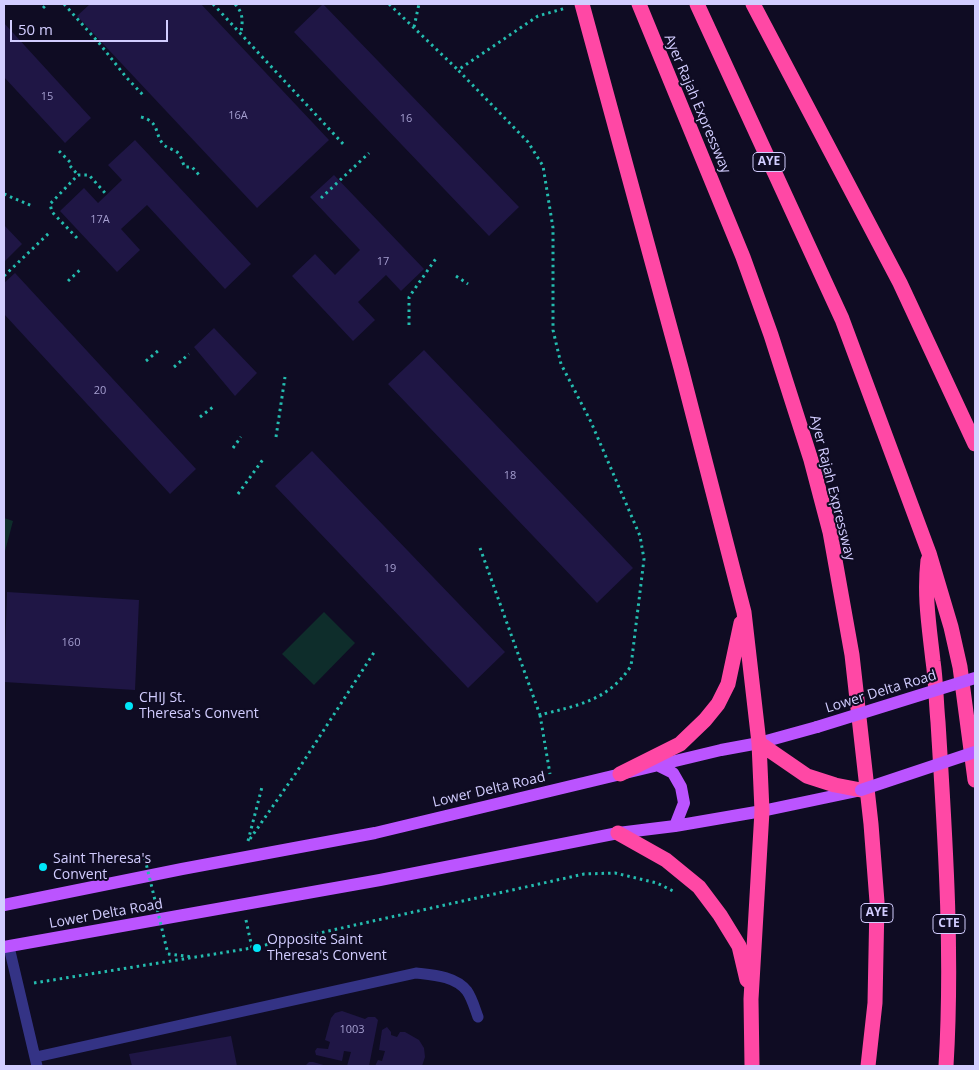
<!DOCTYPE html>
<style>
body{margin:0}
#map{position:relative;width:979px;height:1070px;overflow:hidden;background:#0f0c23;font-family:"Open Sans",sans-serif}
canvas{display:block}
.frame{position:absolute;inset:0;border:5px solid #d2cdff;pointer-events:none}
.scale{position:absolute;left:10px;top:20px;width:158px;height:22px;box-sizing:border-box;border:2px solid #d2cdff;border-top:0;padding-left:6px;font-size:15px;line-height:18px;white-space:nowrap;color:#d2cdff;-webkit-text-stroke:4px #0f0c23;paint-order:stroke}
</style>
<div id="map">
<canvas width="979" height="1070"></canvas>
<div class="frame"></div>
<div class="scale">50 m</div>
</div>
<script>
const c = document.querySelector('canvas').getContext('2d');
c.lineJoin = 'round';
function fillPath(path, color) { c.fillStyle = color; c.fill(path, 'evenodd'); }
function stroke(path, color, width, dash) { c.strokeStyle = color; c.lineWidth = width; c.lineCap = dash ? 'butt' : 'round'; c.setLineDash(dash || []); c.stroke(path); }
function label(font, color, halo, rows, align = 'center') {
  c.font = font + ' "Open Sans",sans-serif'; c.lineWidth = 4; c.setLineDash([]); c.textBaseline = 'middle'; c.strokeStyle = halo; c.fillStyle = color; for (const [text, x, y, turn = 0] of rows) {
    c.save(); c.translate(x, y); c.rotate((+turn || 0) * Math.PI / 180); c.textAlign = isNaN(turn) ? turn : align; if (halo) c.strokeText(text, 0, 0); c.fillText(text, 0, 0); c.restore();
  }
}
fillPath(new Path2D(`
 M4,518L13,521L4,555Z
 M324,612L355,643L314,685L282,654Z`), '#0e2d2b');
fillPath(new Path2D(`
 M90,4H201L329,140L257,208L77,16Z
 M323,4L519,207L489,236L294,32Z
 M4,23L91,118L65,143L4,77Z
 M135,140L251,264L225,289L147,205L121,229L140,250L117,272L60,211L84,188L98,203L122,180L108,165Z
 M334,175L424,269L401,291L386,275L358,302L375,320L353,341L292,276L315,254L335,275L360,250L310,197Z
 M4,225L22,244L4,262Z
 M15,273L196,469L170,494L4,314V283Z
 M214,328L257,373L235,396L194,347Z
 M424,350L633,568L597,603L388,384Z
 M312,451L505,652L468,688L275,486Z
 M7,592L139,600L135,690L4,682Z
 M342,1011L365,1019L368,1017H375L378,1020L369,1066H347L351,1052L344,1051L342,1061L316,1055L315,1051L317,1048L328,1049L330,1042L325,1040L331,1018L335,1013Z
 M387,1027L391,1032V1035L397,1037L400,1032H405L419,1040L424,1048L425,1057L422,1066H375L378,1060L382,1061L385,1051L379,1050L382,1030Z
 M231,1036L237,1066H132L129,1054Z
 M309,1062H313L327,1066H305Z`), '#1f1645');
stroke(new Path2D(`
 M64,4L99,43L126,77L143,95
 M213,4L345,146
 M235,4C243,13 243,20 241,32
 M389,4L458,70
 M43,8L47,4
 M414,27L419,4
 M141,117C160,122 154,133 163,144C168,149 173,149 177,152C182,156 182,163 185,167H192L200,176
 M59,151L72,164
 M70,166L78,175
 M4,194L32,206
 M321,198L369,153
 M77,238L52,212L50,204L78,175H89L105,193
 M4,276L49,233
 M456,276L468,284
 M68,281L82,268
 M409,325V297L437,257
 M146,361L159,350
 M174,367L189,354
 M200,417L213,407
 M276,437L285,377
 M233,448L241,437
 M238,494L264,458
 M480,548L540,715C578,705 608,701 631,666L644,559L640,536L591,422L561,364L553,330V228L543,166L528,142L458,70L538,16L566,8
 M540,715L550,774
 M250,839L296,773L375,651
 M248,841L262,787
 M246,920L252,948
 M168,954L193,957
 M34,983L252,948L584,874L615,873L657,883L673,891`), '#24bcaf', 3, [2.5, 4]);
stroke(new Path2D(`
 M9,947L37,1066
 M36,1057L416,973C433,975 455,976 467,991C472,998 475,1009 478,1017`), '#343385', 11);
stroke(new Path2D(`
 M659,766L673,773L681,787L684,803L675,826
 M4,905L182,869L375,833L721,750L759,743L817,727
 M4,947L380,880L618,833L675,826L762,811L857,791`), '#bb54ff', 12);
stroke(new Path2D(`
 M582,4L681,368L744,612L759,743L762,811L751,999L752,1066
 M639,4L743,257L771,335L811,460L830,532L852,655L871,824L877,902L875,1003L868,1066
 M697,4L842,319L929,553L951,627L960,667L975,780
 M753,4L900,283L975,444
 M928,560C924,596 929,625 933,661C936,681 936,702 938,722C945,837 953,951 946,1066
 M759,743L807,776L835,785L861,790
 M620,774L680,744L705,720L718,704L728,684L741,623
 M618,833L666,860L699,887L720,915L739,946L747,980`), '#ff48a5', 15);
stroke(new Path2D(`
 M145,859L168,954`), '#24bcaf', 3, [2.5, 4]);
stroke(new Path2D(`
 M817,727L975,678
 M861,790L975,752`), '#bb54ff', 12);
for (const [x, y, r, color] of [
 [129,706,5,"#00e6f8"],
 [43,867,5,"#00e6f8"],
 [257,948,5,"#00e6f8"]
]) { const dot = new Path2D(); dot.arc(x, y, r, 0, 2 * Math.PI); c.fillStyle = color; c.fill(dot); stroke(dot, '#0f0c23', 2); }
label('11px', '#a59fd0', null, [
 ["15",47,97],
 ["16A",238,116],
 ["16",406,119],
 ["17A",100,220],
 ["17",383,262],
 ["20",100,391],
 ["18",510,476],
 ["19",390,569],
 ["160",71,643],
 ["1003",352,1030]
]);
for (const [x, y, w] of [
 [769,162,32],
 [877,913,32],
 [949,924,32]
]) { const box = new Path2D(); box.roundRect(x - w / 2, y - 9.5, w, 19, 4); c.fillStyle = '#0f0c23'; c.fill(box); stroke(box, '#d2cdff', 1); }
label('bold 12px', '#d2cdff', null, [
 ["AYE",769,162],
 ["AYE",877,913],
 ["CTE",949,924]
]);
label('14px', '#d2cdff', '#0f0c23', [
 ["Ayer Rajah Expressway",697,104,67],
 ["Ayer Rajah Expressway",832,488,76],
 ["Lower Delta Road",881,692,-17],
 ["Lower Delta Road",489,790,-13],
 ["Lower Delta Road",106,914,-10]
]);
label('14px', '#d2cdff', '#0f0c23', [
 ["CHIJ St.",139,698],
 ["Theresa's Convent",139,714],
 ["Saint Theresa's",53,859],
 ["Convent",53,875],
 ["Opposite Saint",267,940],
 ["Theresa's Convent",267,956]
], 'left');
</script>
